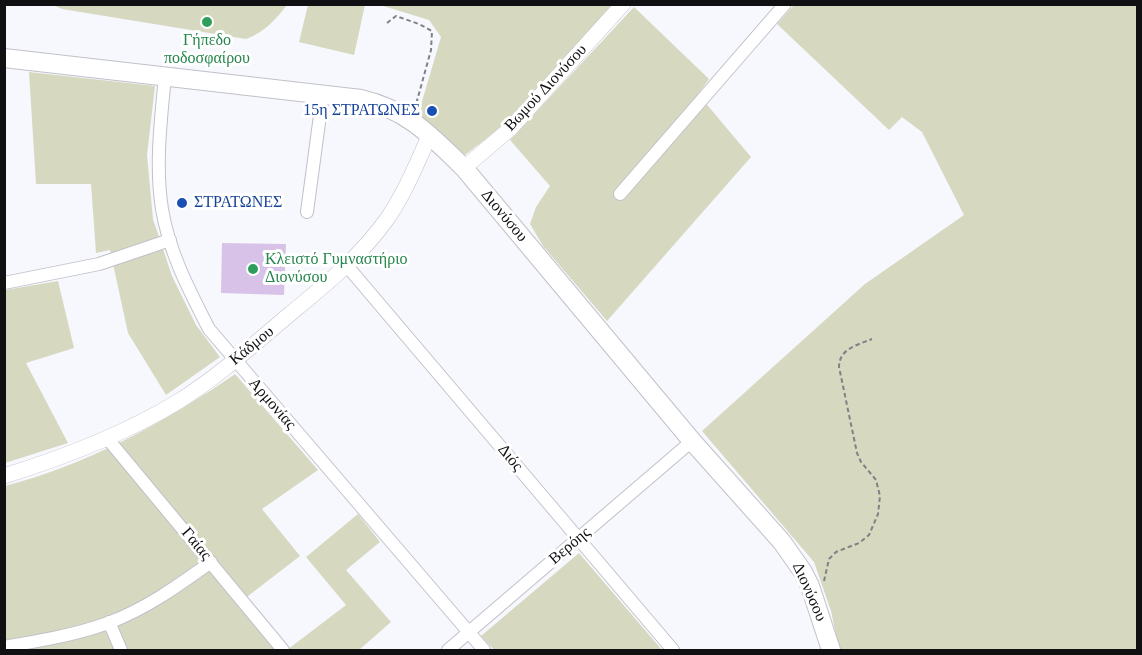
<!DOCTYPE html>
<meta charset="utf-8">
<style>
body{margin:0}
#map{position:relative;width:1142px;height:655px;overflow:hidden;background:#f7f7fe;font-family:"Times New Roman",serif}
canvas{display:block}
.frame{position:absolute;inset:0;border:6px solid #101013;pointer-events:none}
</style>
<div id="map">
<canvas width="1142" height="655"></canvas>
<div class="frame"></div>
</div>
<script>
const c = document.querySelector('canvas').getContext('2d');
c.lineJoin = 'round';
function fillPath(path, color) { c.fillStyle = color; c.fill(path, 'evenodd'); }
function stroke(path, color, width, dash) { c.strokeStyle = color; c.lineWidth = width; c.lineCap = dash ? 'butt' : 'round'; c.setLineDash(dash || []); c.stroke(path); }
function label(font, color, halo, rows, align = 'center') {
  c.font = font + ' "Times New Roman",serif'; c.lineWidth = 6; c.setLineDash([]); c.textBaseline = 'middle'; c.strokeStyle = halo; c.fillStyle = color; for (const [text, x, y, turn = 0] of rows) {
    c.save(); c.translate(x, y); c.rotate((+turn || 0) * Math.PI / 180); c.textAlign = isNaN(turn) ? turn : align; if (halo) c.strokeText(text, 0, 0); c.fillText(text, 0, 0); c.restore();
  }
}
fillPath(new Path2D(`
 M53,5H287C275,20 265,32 246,39L62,9Z
 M308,5H365L354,55L299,42Z
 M380,5H613L505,124L461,158L418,115L441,37L429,20Z
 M794,5H1137V650H839L831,611L814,562L702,431L865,284L964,215L922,132L902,117L889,130L777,24Z
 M634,7L709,79L698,94L751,157L607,321L543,246L530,224L536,207L550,186L510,140Z
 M29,72L155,86L147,155L153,219L172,276L196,325L220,357L166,395L128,333L110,250L96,253L91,184H36Z
 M58,281L74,348L26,363L68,443L5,463V290Z
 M235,374L318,470L262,509L300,556L239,603L282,650H5V486C86,465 166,422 235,374Z
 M358,514L380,542L346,570L391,622L359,650H287L346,605L306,557Z
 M579,553L662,650H494L481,636Z`), '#d6d9c0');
fillPath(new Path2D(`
 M222,243L286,244L284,295L221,293Z`), '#d8c2e7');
const minor = new Path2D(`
 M165,76C161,119 155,165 162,209C169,252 189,290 209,329L484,650
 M620,194L785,4
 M307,212L323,93
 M347,266L673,650
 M4,283L99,264L170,240
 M107,438L283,650
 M109,622L121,650
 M4,647C39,641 75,635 108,623C146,609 179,585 211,562
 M448,650L692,441`);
const tertiary = new Path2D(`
 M464,168L511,128L623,4
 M4,476C65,457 125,434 179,401C219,376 254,344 290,314C325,285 360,257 387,219C405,193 417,163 430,134`);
const secondary = new Path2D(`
 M4,58L361,99C408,110 431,136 464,168L692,441L782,542L803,572L810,586L831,650`);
stroke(minor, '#c1c1ca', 14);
stroke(tertiary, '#c1c1ca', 16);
stroke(secondary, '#c1c1ca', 20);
stroke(new Path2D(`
 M387,23L396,16L419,24L432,31L431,50L415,108
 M824,581L829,559L836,552L859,543L869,535L878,514L880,496L876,480L861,462L857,453L839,367C839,349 857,345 872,339`), '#808085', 2, [4.5, 3]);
stroke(minor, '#fff', 12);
stroke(tertiary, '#fff', 15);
stroke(secondary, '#fff', 18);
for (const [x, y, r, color] of [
 [207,22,6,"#2e9e5b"],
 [432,111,6,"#1a4fb4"],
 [182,203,6,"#1a4fb4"],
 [253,269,6,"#2e9e5b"]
]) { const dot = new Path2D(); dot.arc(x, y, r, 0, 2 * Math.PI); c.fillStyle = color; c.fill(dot); stroke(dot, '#fff', 2); }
label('16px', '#27864d', '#fff', [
 ["Γήπεδο",207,41],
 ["ποδοσφαίρου",207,59],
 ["Κλειστό Γυμναστήριο",265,260,"left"],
 ["Διονύσου",265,278,"left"]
]);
label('16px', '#101013', '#fff', [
 ["Βωμού Διονύσου",546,88,-47],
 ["Διονύσου",504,216,50],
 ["Κάδμου",252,346,-39],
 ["Αρμονίας",272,404,49],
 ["Διός",510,458,50],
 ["Γαίας",196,544,50],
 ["Βερόης",570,546,-40],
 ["Διονύσου",809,592,66]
]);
label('16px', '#164399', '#fff', [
 ["15η ΣΤΡΑΤΩΝΕΣ",420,111],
 ["ΣΤΡΑΤΩΝΕΣ",194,203,"left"]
], 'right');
</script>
